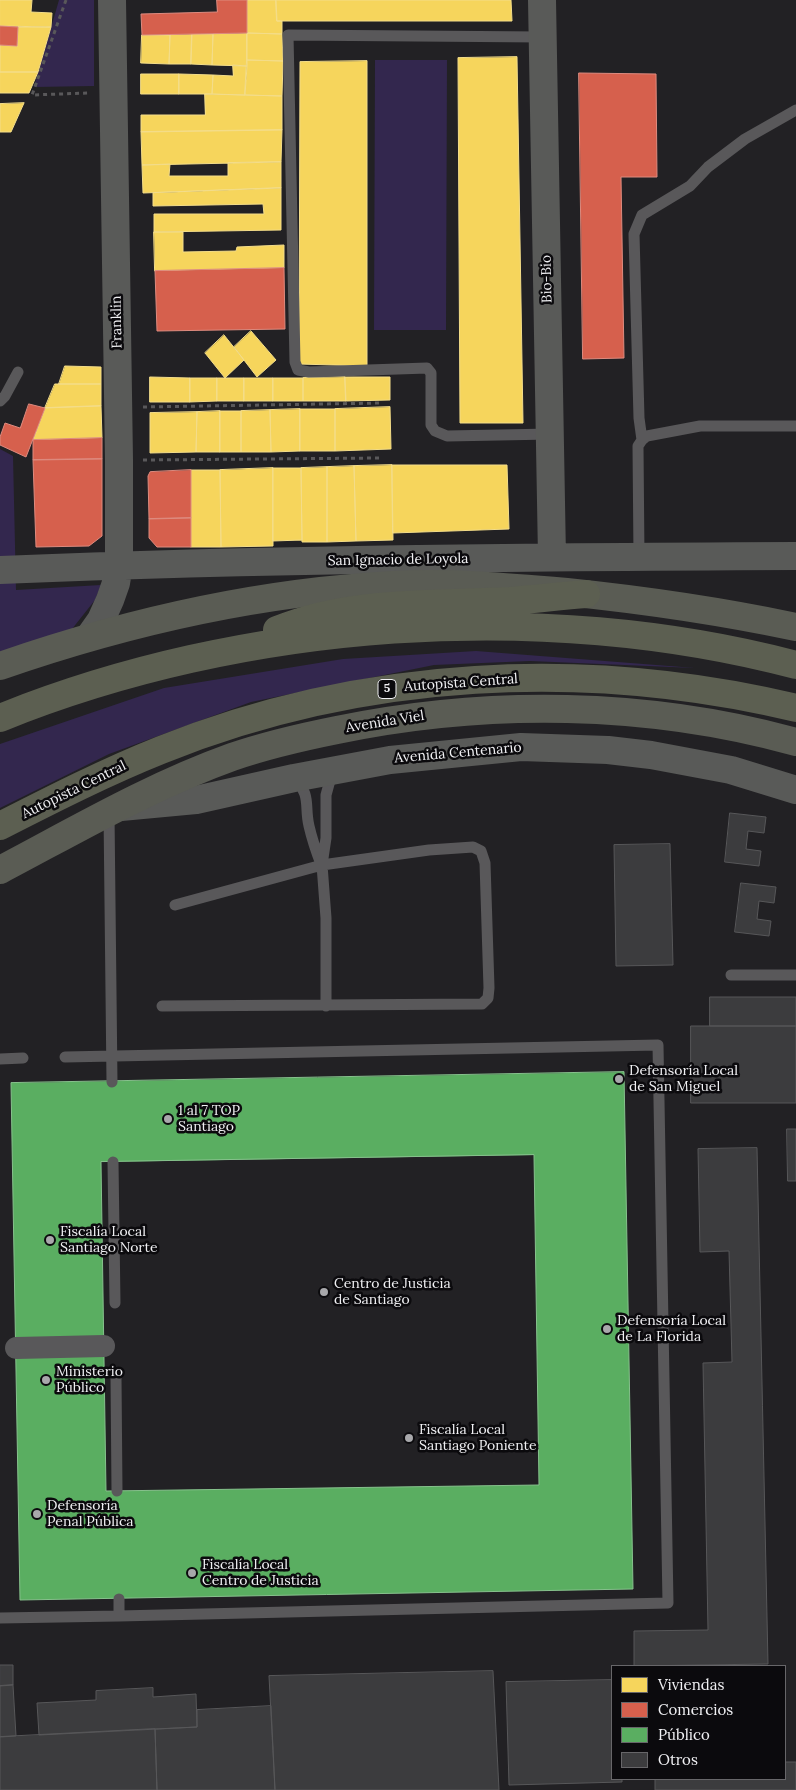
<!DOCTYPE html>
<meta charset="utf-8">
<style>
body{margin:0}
#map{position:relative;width:796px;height:1790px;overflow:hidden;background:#222124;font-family:Lora,serif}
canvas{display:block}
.legend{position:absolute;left:611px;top:1665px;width:175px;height:115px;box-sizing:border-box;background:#0b0a0d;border:1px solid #676669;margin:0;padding:6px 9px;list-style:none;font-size:15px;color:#f0f0f3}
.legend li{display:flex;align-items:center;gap:10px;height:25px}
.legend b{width:25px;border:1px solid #676669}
</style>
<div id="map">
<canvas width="796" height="1790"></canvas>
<ul class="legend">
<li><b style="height:14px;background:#f6d55c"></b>Viviendas</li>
<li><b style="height:14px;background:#d6604d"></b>Comercios</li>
<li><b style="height:14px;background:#5aae61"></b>Público</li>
<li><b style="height:14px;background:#3c3c3e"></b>Otros</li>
</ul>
</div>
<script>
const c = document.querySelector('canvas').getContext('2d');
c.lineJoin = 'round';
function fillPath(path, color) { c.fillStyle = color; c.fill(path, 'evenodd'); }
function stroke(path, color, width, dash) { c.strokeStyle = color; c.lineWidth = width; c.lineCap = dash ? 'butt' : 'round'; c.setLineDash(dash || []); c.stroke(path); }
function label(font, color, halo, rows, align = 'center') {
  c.font = font + ' Lora,serif'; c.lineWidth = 5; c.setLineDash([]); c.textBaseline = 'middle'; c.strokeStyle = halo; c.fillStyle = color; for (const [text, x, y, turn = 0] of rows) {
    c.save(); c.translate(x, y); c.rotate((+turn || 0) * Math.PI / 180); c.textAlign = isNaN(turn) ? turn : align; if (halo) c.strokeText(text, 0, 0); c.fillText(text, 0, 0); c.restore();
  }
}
fillPath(new Path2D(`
 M59,0H94V86L34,87Z
 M375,60H447L446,330H374Z
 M0,449L13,456L16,590L101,585L95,600L72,629L0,659Z
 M476,651L695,668L530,661L434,665L251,702L109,754L0,808V744L164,688L343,659Z`), '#33274e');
const homes = new Path2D(`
 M0,0H32L31,12L52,13L51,27L0,26Z
 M247,0H276L277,21H282V34L247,33Z
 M276,0H511L512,21H277Z
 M18,27H51L38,72H0V45L17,46Z
 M247,33L282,34L283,61L247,60Z
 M247,33V66L212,65L213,34Z
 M192,34H213L212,65L191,64Z
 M192,34L191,64H169L170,35Z
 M142,35H170L169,64L141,63Z
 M517,57L523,423H460L458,58Z
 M247,60L283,61L282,96L245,95Z
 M367,61V366L299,364L300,62Z
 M233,65L247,66L245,95L212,94L213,75L233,76Z
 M0,72H38L29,93H0Z
 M141,74H179V94H141Z
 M179,74L213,75L212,94H179Z
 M205,94L282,96V130L141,132V115H205Z
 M24,103L11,132H0V104Z
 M282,130L281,162L142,165L141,132Z
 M281,162V188L143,193L142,165L170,164L169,176H228V163Z
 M281,188V230L154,232V214H264L263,204L153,206V193Z
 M154,232H183V252L236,251L237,247L284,245V268L155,271Z
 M251,331L276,360L257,377L234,347Z
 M224,335L244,360L225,378L205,353Z
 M65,366L101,367V384H59Z
 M150,377L190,378V402H150Z
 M345,377L346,401H303V378Z
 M345,377H390V400L346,401Z
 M190,378H217V401L190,402Z
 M217,378H244V401H217Z
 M244,378H273V401H244Z
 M273,378H303V401H273Z
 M55,384H101V406L45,408Z
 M101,406L102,438L33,440L45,408Z
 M390,407L391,449L335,451V409Z
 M300,409V451L271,452L270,410Z
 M300,409H335V451H300Z
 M270,410L271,452H241V411Z
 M220,411V452H196L197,412Z
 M220,411H241V452H220Z
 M197,412L196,452L150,453V413Z
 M392,465H507L509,529L393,533Z
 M392,465L393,540L356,541L354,466Z
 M354,466L356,541L327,542V467Z
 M327,467V542H302L301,468Z
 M273,468H301L302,540L273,541Z
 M273,468V546L221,547L220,470Z
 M191,470H220L221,547H191Z`);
fillPath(homes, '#f6d55c');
stroke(homes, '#f4dd89', 1);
const shops = new Path2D(`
 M217,0H247V33L142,35L141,14L217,12Z
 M0,26L18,27L17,46L0,45Z
 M579,73L656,74L657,177H621L624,358L583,359Z
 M284,268L285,329L157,331L155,271Z
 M29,404L45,408L26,457L0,445V437L5,423L20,428Z
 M102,438V459L33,460V440Z
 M102,459V536L89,546L36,547L33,460Z
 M191,470V518L149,519L148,476L150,472Z
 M191,518V547H157L149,538V519Z`);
fillPath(shops, '#d6604d');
stroke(shops, '#de8b7f', 1);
const public = new Path2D(`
 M624,1072L633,1589L20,1600L11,1083ZM534,1155L539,1485L106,1491L101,1162Z`);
fillPath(public, '#5aae61');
stroke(public, '#87c28d', 1);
const building = new Path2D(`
 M730,813L766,817L764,833L748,831L746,849L761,851L759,866L725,862Z
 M670,844L673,965L616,966L614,845Z
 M741,883L776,887L774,903L759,901L757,919L771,921L769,936L735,932Z
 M710,997H796V1026H710Z
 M691,1026H796V1103H691Z
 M787,1129H796V1181H788Z
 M757,1148L768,1664L634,1666V1631L708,1630L703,1363L732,1362L729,1251L700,1252L698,1149Z
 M0,1665H13V1685L0,1686Z
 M493,1671L499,1790H275L269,1676Z
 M612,1680V1779H622V1782L509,1785L506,1682Z
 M13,1685L16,1736L0,1737V1686Z
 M153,1688V1697L196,1694L197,1727L39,1735L37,1703L96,1700V1691Z
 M271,1706L275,1790H157L155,1729L197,1727V1710Z
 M155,1729L157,1790H0V1737Z
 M785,1762H796V1790H655V1779H785Z`);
fillPath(building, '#3c3c3e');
stroke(building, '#575759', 1);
stroke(new Path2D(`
 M66,0L32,95L88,93
 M143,407L382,403
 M143,460L380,458`), '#59585a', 3, [4, 4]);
stroke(new Path2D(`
 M542,37L288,35L295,362L298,370L309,372L427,368L431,373V425L435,431L447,436L551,434
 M0,401L5,396L18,372
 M642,440L639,418L634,234L642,215L690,186L708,167L745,139L796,110
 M639,557L638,446L642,440L647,436L700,426H796
 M294,778C312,796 304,805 309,826C312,839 316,851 321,864
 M109,813L112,1082
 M322,865L326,838V795L332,773
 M175,905L322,865L326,918V1006
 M731,975H796
 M162,1006L482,1004L488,998L489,988L485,863L481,851L473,847L429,850L322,865
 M0,1059L23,1058
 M113,1162L115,1303
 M116,1377L117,1491
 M119,1599V1616
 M0,1618L119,1616L668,1603L658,1045L65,1057`), '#59585a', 11);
stroke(new Path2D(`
 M16,1348L104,1346`), '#59585a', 22);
stroke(new Path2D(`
 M542,0L552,557
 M0,570C265,559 531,557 796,556
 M89,637L101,620L110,600L116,583L119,565V460L112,0
 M121,807L196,800L294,778L390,760L521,747L608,750L651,755L731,770L796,790`), '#595a58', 28);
stroke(new Path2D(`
 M0,666C127,622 258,592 393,585C451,582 509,587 567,592C644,600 720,611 796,627
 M0,870C76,830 151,786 232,757C267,745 302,737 337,730C487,699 648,701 796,742`), '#5a5c54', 28);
stroke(new Path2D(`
 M277,630C350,600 432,605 510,601C535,599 561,596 586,594
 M0,718C242,620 543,598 796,665
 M0,826C53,799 106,772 161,750C362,669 586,658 796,708`), '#5c5f51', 28);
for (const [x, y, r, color] of [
 [619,1079,5,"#a8a8ab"],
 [168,1119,5,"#a8a8ab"],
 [50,1240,5,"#a8a8ab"],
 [324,1292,5,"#a8a8ab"],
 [607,1329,5,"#a8a8ab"],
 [46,1380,5,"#a8a8ab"],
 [409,1438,5,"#a8a8ab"],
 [37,1514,5,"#a8a8ab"],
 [192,1573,5,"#a8a8ab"]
]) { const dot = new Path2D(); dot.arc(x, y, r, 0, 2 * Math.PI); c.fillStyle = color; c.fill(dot); stroke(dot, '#0b0a0d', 2); }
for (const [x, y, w] of [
 [387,689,18]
]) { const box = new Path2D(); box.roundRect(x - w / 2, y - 9.5, w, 19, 4); c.fillStyle = '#0b0a0d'; c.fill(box); stroke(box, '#f0f0f3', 1); }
label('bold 12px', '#f0f0f3', null, [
 ["5",387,689]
]);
label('14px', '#f0f0f3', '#0b0a0d', [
 ["Bio-Bio",547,279,-91],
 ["Franklin",117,322,-91],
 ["San Ignacio de Loyola",398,560,-1],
 ["Autopista Central",461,683,-4],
 ["Avenida Viel",385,722,-9],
 ["Avenida Centenario",458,753,-5],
 ["Autopista Central",74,790,-26]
]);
label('14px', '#f0f0f3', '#0b0a0d', [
 ["Defensoría Local",629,1071],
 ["de San Miguel",629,1087],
 ["1 al 7 TOP",178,1111],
 ["Santiago",178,1127],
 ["Fiscalía Local",60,1232],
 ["Santiago Norte",60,1248],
 ["Centro de Justicia",334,1284],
 ["de Santiago",334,1300],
 ["Defensoría Local",617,1321],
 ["de La Florida",617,1337],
 ["Ministerio",56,1372],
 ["Público",56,1388],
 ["Fiscalía Local",419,1430],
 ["Santiago Poniente",419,1446],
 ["Defensoría",47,1506],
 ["Penal Pública",47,1522],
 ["Fiscalía Local",202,1565],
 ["Centro de Justicia",202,1581]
], 'left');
</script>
